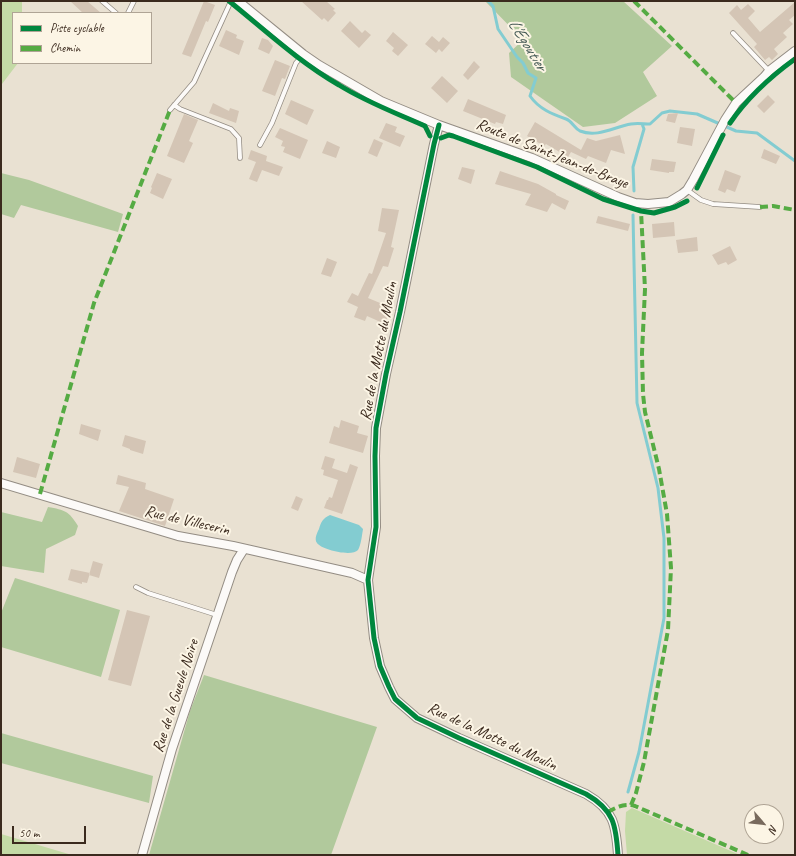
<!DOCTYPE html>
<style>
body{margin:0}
#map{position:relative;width:796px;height:856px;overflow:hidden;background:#e9e1d2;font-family:Caveat,sans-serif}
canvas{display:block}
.frame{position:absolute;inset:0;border:2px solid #3b2a1e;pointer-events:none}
.legend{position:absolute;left:12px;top:12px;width:140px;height:52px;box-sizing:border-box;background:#fcf5e5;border:1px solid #afa495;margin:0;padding:5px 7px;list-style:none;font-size:12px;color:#3b2a1e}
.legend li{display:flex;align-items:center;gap:8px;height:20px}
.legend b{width:20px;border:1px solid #afa495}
.north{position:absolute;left:744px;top:804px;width:40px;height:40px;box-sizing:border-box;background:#fcf5e5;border:1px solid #afa495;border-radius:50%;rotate:118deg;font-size:11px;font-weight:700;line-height:16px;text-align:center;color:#3b2a1e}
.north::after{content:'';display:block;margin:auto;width:14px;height:18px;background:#786a5d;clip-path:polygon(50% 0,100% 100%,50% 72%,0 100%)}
.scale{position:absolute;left:12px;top:826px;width:74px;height:18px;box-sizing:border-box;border:2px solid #3b2a1e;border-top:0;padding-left:5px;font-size:12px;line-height:14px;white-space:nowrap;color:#3b2a1e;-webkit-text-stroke:3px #fcf5e5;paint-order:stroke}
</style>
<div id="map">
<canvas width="796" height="856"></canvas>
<div class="frame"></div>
<ul class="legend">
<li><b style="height:5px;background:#00873e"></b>Piste cyclable</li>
<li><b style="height:5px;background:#55ab43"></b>Chemin</li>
</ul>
<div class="north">N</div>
<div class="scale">50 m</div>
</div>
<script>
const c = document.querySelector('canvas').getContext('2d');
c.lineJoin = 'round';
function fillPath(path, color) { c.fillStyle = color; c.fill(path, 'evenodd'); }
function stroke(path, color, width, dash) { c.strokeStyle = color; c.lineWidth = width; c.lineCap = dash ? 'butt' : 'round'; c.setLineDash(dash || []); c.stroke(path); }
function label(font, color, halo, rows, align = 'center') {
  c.font = font + ' Caveat,sans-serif'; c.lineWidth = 4; c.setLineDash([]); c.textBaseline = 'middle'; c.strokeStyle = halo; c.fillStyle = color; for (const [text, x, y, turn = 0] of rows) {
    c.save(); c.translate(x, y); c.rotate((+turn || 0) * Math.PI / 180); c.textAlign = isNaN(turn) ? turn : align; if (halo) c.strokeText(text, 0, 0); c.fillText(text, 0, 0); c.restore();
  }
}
fillPath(new Path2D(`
 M1,1H22V13H13V63H18L2,84H1Z
 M632,808L740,855H627L625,831L626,812Z
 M1,834L72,855H1Z`), '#c4daa6');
fillPath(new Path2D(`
 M485,1H623L672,46L643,72L657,96L615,123L583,127L511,77L509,53L523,40Z
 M1,173L29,180L123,214L118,232L21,205L14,218L1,214Z
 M48,507C65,510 69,511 78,526L75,535L46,549L44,573L1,566V512L42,522Z
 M15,578L120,610L101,677L1,647V613Z
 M204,675L377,727L331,855H149L190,711Z
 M1,733L153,776L149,803L1,763Z`), '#b1c99c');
fillPath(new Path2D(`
 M330,515L359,525L363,529C362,535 361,545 358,550C352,557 322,550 317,543C314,539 317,533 319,529C321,522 323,518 330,515Z`), '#83ccd1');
stroke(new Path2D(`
 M488,1L493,6L498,29L517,57L523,63L528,73L536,78L530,96C539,109 552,114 566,119C572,121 574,128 580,131C597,138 614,127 631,124C637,123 644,124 650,124L662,113L670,111L697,114L736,131L757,133L795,161
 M634,191L633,167L644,129L642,124
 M628,792L639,752L664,618V538L658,488L637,403L633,215`), '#83ccd1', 3);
fillPath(new Path2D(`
 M70,1H87L101,13H83Z
 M204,1L215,5L208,22L206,21L191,57L182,54Z
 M301,1H326L335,9L333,10L336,13L328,22L324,18L322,20Z
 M795,2V15L789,20L793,24L783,33L787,37L774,49L778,54L772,60L769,57L765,60L754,47L757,44L729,13L737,5L741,10L748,4L755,11L748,18L760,32Z
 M350,21L362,33L365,30L371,35L359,48L341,31Z
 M226,30L237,35L236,38L244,41L239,55L219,46Z
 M393,32L408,45L398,56L392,51L394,48L386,41Z
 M432,36L439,42L443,37L450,43L442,52L439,49L436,53L425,44Z
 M262,38L268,40L273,46L269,54L258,49Z
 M275,60L290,66L285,79L282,78L275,96L262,91Z
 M474,61L480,67L468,80L463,75Z
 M442,76L458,91L447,103L431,88Z
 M768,95L775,102L764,113L757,106Z
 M468,99L506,115L503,124L496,122L495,124L463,111Z
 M291,100L314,110L307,125L285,114Z
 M213,103L229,111L230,108L239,111L236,123L209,113Z
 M678,113L675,123L666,121L668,114Z
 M184,114L198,120L189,141L193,143L184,163L167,156Z
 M535,122L581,150L587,138L596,141L620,135L625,154L611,150L606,163L588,156L586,159L571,152L568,157L546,144L544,146L527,136Z
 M386,123L397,127L395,132L405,136L400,147L379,138Z
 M680,127L695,129L692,146L677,143Z
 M280,128L308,140L300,159L283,152L285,147L281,146L283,141L275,137Z
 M374,139L383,143L377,157L368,153Z
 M327,141L340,147L336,158L322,153Z
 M764,149L780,156L776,164L761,158Z
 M251,150L267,156L266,161L283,167L279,176L262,170L257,182L249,179L256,162L248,159Z
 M652,159L676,162L674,172H669V173L650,170Z
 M462,167L475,170L471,184L458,179Z
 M725,170L741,176L735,192L727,189L725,193L718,190Z
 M500,171L538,184L556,194V195L569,201L565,210L552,203L547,212L525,205L531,194L495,184Z
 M157,173L172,179L163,199L150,193L152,188L151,187Z
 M382,208L399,210L391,247L394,248L388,267L383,266L368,298L385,305L382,313L388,315L385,324L367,316L365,321L354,317L358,307L347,302L352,293L358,296L369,273L372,274L386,233L378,231Z
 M598,216L630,224L628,231L596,223Z
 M674,222L675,236L653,238L652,224Z
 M697,237L698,251L678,253L676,240Z
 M730,246L737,260L728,265L726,262L718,265L712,255Z
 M327,258L337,262L331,277L321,274Z
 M341,420L359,426L357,433L368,436L363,453L329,443L334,426L339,428Z
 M81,424L101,430L98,441L79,434Z
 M125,435L146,441L143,454L130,450V449L122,446Z
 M325,456L335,459L332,468L347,473L350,464L358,467L342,514L324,508L327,500H328L329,497L332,498L338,480L323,475L324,470L321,469Z
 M17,457L40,464L36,478L13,472Z
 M118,475L146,483L145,489L174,499L165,526L119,511L129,487L116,484Z
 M296,496L303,499L298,511L291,508Z
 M93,561L103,564L99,578L89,575Z
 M71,569L90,573L87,583L82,582V584L68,580Z
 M127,610L150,616L131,686L108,680Z`), '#d4c5b5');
const service = new Path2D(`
 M102,1L116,13
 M128,13L134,1
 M733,33L769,71
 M174,105L180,109L231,129L239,138L240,158
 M170,110L194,82L231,1
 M260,145L272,123L296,63L303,55
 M687,190L701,200L713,204L760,207
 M136,587L148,593L217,615`);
const minor = new Path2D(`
 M238,1L303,54L319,65L381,101L439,125L532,158L618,197L635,203L648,204L669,202L682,194L687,190L693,180L725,120L736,103L764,77L769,71L795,51
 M439,125L434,144L400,312L386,374L376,428L375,456L376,527L368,580L374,638L380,666L389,687L395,699L417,718L459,738L586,794C614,810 616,825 618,855
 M1,483L178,536L233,546L352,573L368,580
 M142,855L172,749L232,572L237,560L244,549`);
stroke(service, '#938c83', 5.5);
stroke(minor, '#938c83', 10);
stroke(service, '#fcfaf8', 4);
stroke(minor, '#fcfaf8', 8);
stroke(new Path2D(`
 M634,1L733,100
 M760,207L773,206L795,210
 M40,494L94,303L170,110
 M631,805L636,793L644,762L668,630L671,568L667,514L659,469L645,412L643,394L642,353L645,289L641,211
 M608,812C616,807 626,803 635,806L748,855`), '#55ab43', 4, [8, 4]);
stroke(new Path2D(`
 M229,1C265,30 299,62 339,85C366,102 396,113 425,126L430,136
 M730,123C748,97 770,77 795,59
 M439,125L434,144L400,312L386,374L376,428L375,456L376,527L368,580L374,638L380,666L389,687L395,699L417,718L459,738L586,794C614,810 616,825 618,855
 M441,138L449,135L453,136L537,167L603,199L641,211L654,213L675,207L687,201
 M697,188L723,135`), '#00873e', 5);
label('16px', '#3b2a1e', '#fcf5e5', [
 ["Route de Saint-Jean-de-Braye",552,154,22],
 ["Rue de la Motte du Moulin",379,351,-79],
 ["Rue de Villeserin",187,521,13],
 ["Rue de la Gueule Noire",176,696,-72],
 ["Rue de la Motte du Moulin",492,737,25]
]);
label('italic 17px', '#435854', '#fcf5e5', [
 ["L'Egoutier",527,45,58]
]);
</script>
